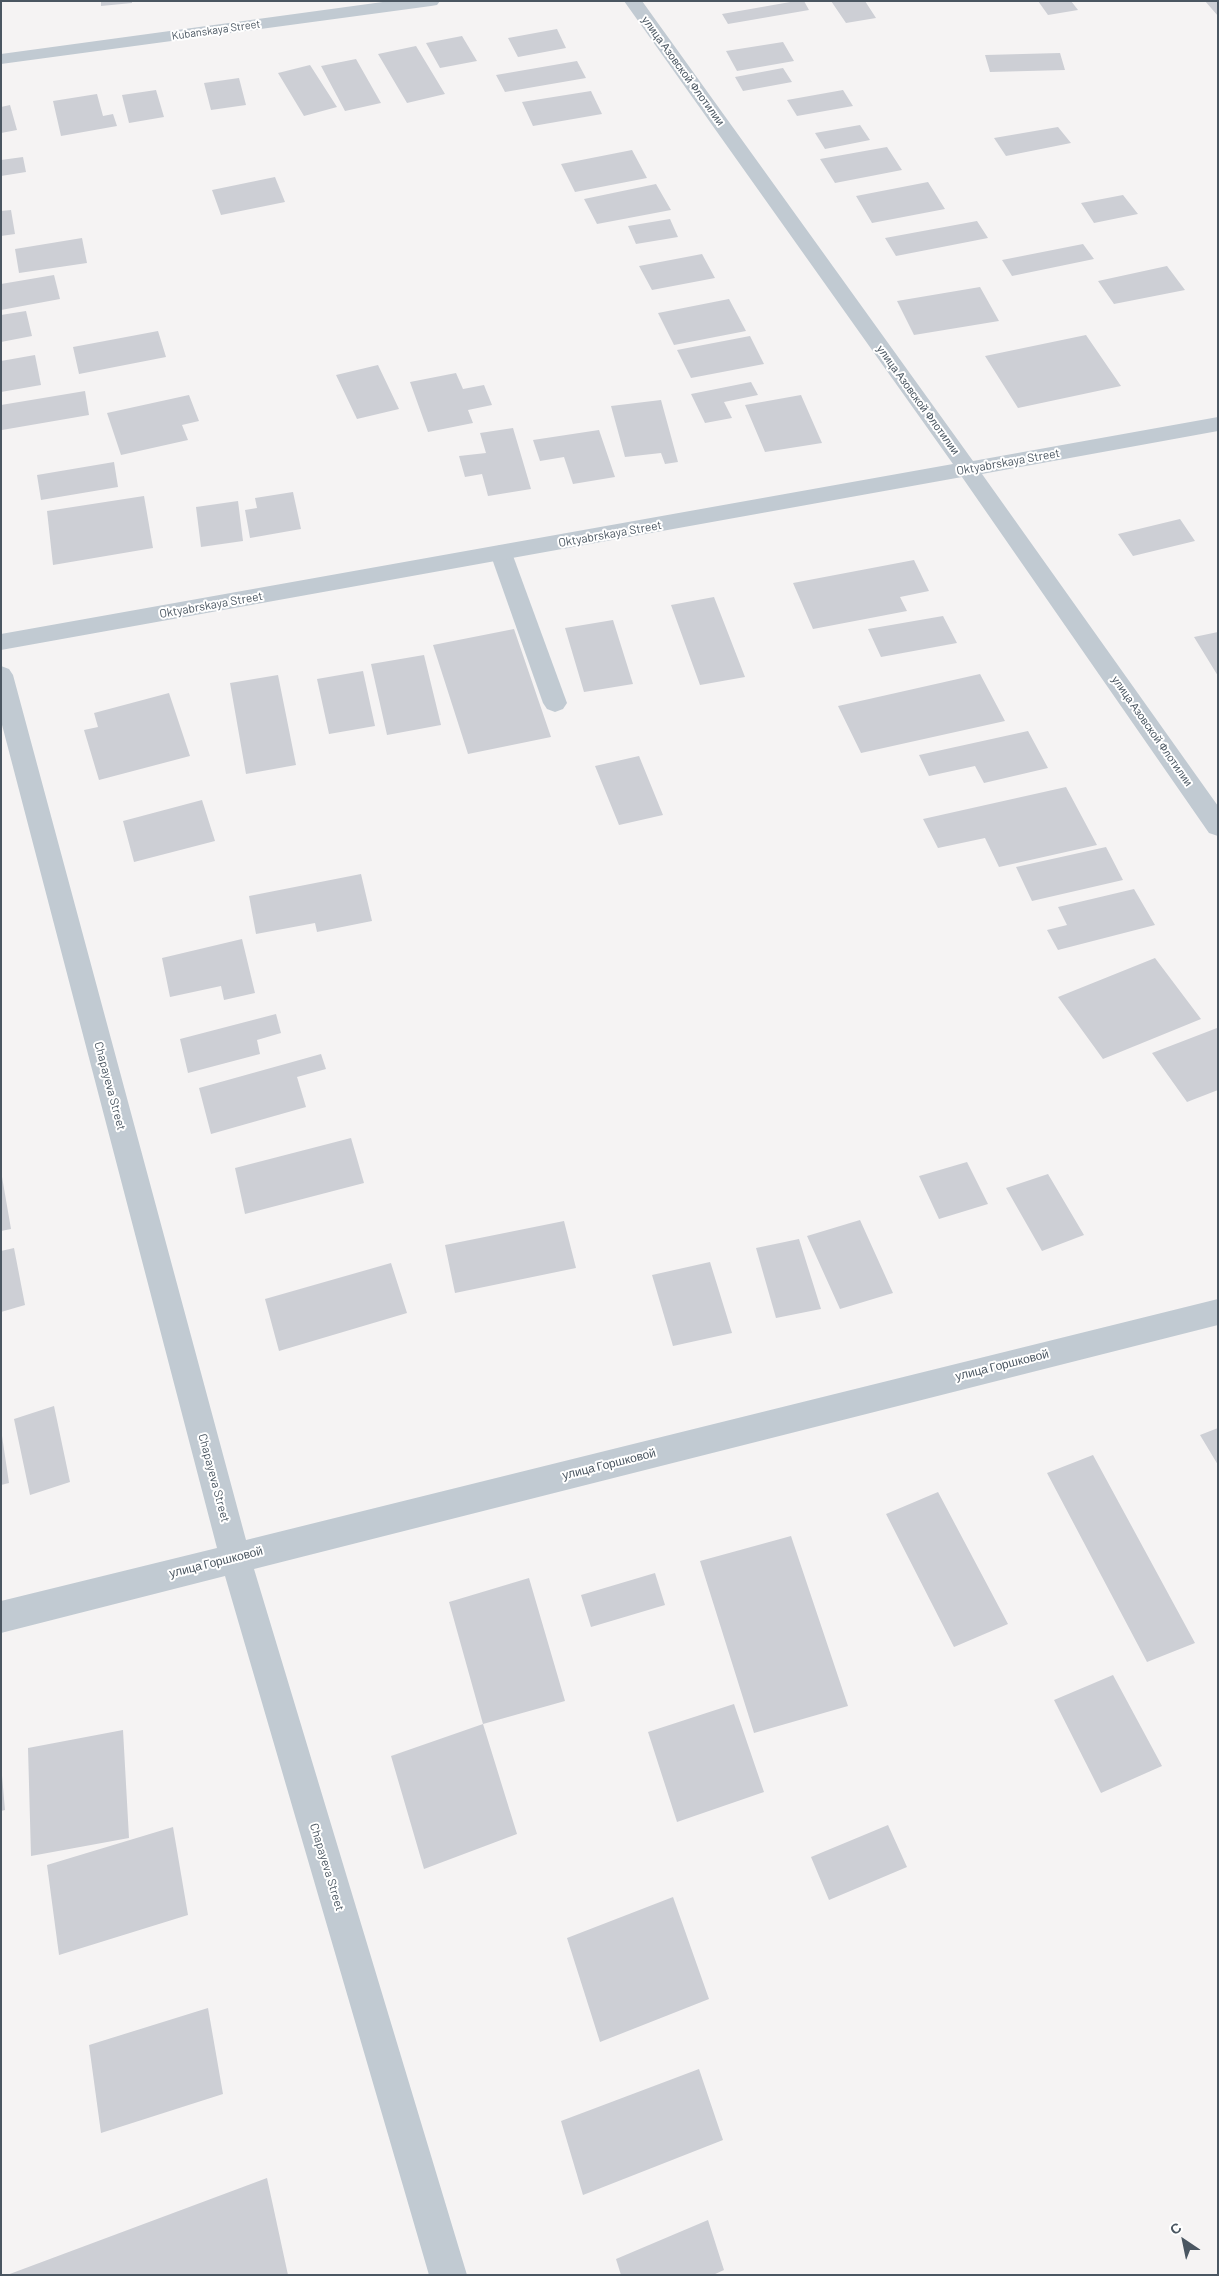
<!DOCTYPE html>
<meta charset="utf-8">
<style>
body{margin:0}
#map{position:relative;width:1219px;height:2276px;overflow:hidden;background:#f5f3f3;font-family:Barlow,sans-serif}
canvas{display:block}
.frame{position:absolute;inset:0;border:2px solid #4a5661;pointer-events:none}
.north{position:absolute;left:1159px;top:2216px;width:50px;height:50px;-webkit-text-stroke:4px #fff;paint-order:stroke;rotate:326deg;font-size:14px;font-weight:700;line-height:20px;text-align:center;color:#4a5661}
.north::after{content:'';display:block;margin:auto;width:18px;height:22px;background:#4a5661;clip-path:polygon(50% 0,100% 100%,50% 72%,0 100%)}
</style>
<div id="map">
<canvas width="1219" height="2276"></canvas>
<div class="frame"></div>
<div class="north">С</div>
</div>
<script>
const c = document.querySelector('canvas').getContext('2d');
c.lineJoin = 'round';
function fillPath(path, color) { c.fillStyle = color; c.fill(path, 'evenodd'); }
function label(font, color, halo, rows, align = 'center') {
  c.font = font + ' Barlow,sans-serif'; c.lineWidth = 4; c.setLineDash([]); c.textBaseline = 'middle'; c.strokeStyle = halo; c.fillStyle = color; for (const [text, x, y, turn = 0] of rows) {
    c.save(); c.translate(x, y); c.rotate((+turn || 0) * Math.PI / 180); c.textAlign = isNaN(turn) ? turn : align; if (halo) c.strokeText(text, 0, 0); c.fillText(text, 0, 0); c.restore();
  }
}
fillPath(new Path2D(`
 M101,1H132V3L101,6Z
 M796,1H804L809,10L728,24L722,14Z
 M831,1H865L876,18L846,23Z
 M1038,1H1071L1078,10L1048,15Z
 M1205,1H1218V16Z
 M557,29L566,48L518,57L508,38Z
 M462,36L477,61L440,68L426,43Z
 M783,42L794,61L737,71L726,51Z
 M416,46L445,94L407,103L378,54Z
 M1060,53L1065,70L990,72L985,55Z
 M356,59L381,103L345,111L321,66Z
 M577,61L586,78L505,92L496,75Z
 M310,65L337,107L304,116L278,73Z
 M783,68L792,82L743,91L735,77Z
 M239,78L246,105L211,110L204,83Z
 M156,90L164,117L129,123L122,95Z
 M843,90L853,106L797,116L787,100Z
 M591,91L602,114L533,126L522,102Z
 M97,94L103,116L113,114L117,126L61,136L53,101Z
 M10,105L17,130L1,133V107Z
 M860,125L870,140L825,149L815,133Z
 M1058,127L1071,143L1006,156L994,138Z
 M887,147L902,170L835,183L820,159Z
 M632,150L647,178L575,192L561,164Z
 M23,157L26,172L1,176V160Z
 M275,177L285,202L221,215L212,190Z
 M928,182L945,209L872,223L856,196Z
 M656,184L671,210L597,224L584,199Z
 M1123,195L1138,214L1094,223L1081,203Z
 M11,210L15,234L1,236V211Z
 M670,219L678,237L636,244L628,226Z
 M977,221L988,238L896,256L885,238Z
 M82,238L87,263L19,273L15,249Z
 M1083,244L1094,259L1012,276L1002,260Z
 M702,254L715,278L652,290L639,266Z
 M1167,266L1185,290L1114,304L1098,281Z
 M54,275L60,299L1,310V284Z
 M980,287L999,321L914,335L897,301Z
 M729,299L746,331L674,345L658,313Z
 M26,311L32,336L1,342V315Z
 M158,331L166,357L79,374L73,347Z
 M1086,335L1121,386L1018,408L985,356Z
 M750,336L764,364L691,378L677,350Z
 M35,355L41,385L1,392V361Z
 M378,365L399,409L357,419L336,375Z
 M456,373L463,389L484,385L492,405L468,410L473,423L428,432L410,382Z
 M751,382L758,395L724,402L732,418L705,423L691,394Z
 M85,391L89,415L2,430L1,405Z
 M189,395L199,421L182,425L188,440L121,455L107,413Z
 M801,395L822,443L765,452L745,405Z
 M661,400L678,462L665,464L661,453L625,457L611,406Z
 M513,428L531,489L488,496L482,474L465,477L459,456L486,453L480,433Z
 M599,430L615,477L573,484L564,457L540,461L533,440Z
 M114,462L118,487L41,500L37,475Z
 M293,492L301,529L250,538L245,510L257,508L255,498Z
 M144,496L153,548L53,565L47,511Z
 M238,501L243,541L201,547L196,507Z
 M1180,519L1195,541L1133,556L1118,534Z
 M914,560L929,591L900,597L907,611L813,629L793,583Z
 M714,597L745,677L700,685L671,605Z
 M943,616L957,643L881,657L868,629Z
 M613,620L633,684L584,692L565,628Z
 M514,629L551,737L468,754L433,645Z
 M1218,632V676L1194,637Z
 M424,655L441,725L387,735L371,664Z
 M363,671L375,726L329,734L317,679Z
 M980,674L1005,721L861,753L838,706Z
 M278,675L296,765L246,774L230,683Z
 M169,693L190,756L99,780L84,730L98,727L94,713Z
 M1028,731L1048,768L984,783L975,766L929,776L919,755Z
 M639,756L663,815L619,825L595,766Z
 M1066,787L1097,845L999,867L985,838L938,848L923,819Z
 M202,800L215,841L134,862L123,821Z
 M1106,847L1123,880L1032,901L1016,867Z
 M361,874L372,921L317,932L315,923L256,934L249,896Z
 M1134,889L1155,925L1058,950L1047,930L1067,925L1058,907Z
 M242,939L255,993L224,1000L221,986L170,997L162,958Z
 M1155,958L1201,1019L1103,1059L1058,997Z
 M276,1014L281,1033L257,1040L260,1054L188,1073L180,1039Z
 M1217,1028L1218,1090L1187,1102L1152,1053Z
 M321,1054L326,1069L297,1077L306,1107L211,1134L199,1088Z
 M351,1138L364,1183L245,1214L235,1168Z
 M967,1162L988,1204L939,1219L919,1176Z
 M1,1171L11,1229L1,1231Z
 M1048,1174L1084,1235L1042,1251L1006,1188Z
 M860,1220L893,1293L840,1309L807,1236Z
 M564,1221L576,1268L455,1293L445,1245Z
 M799,1239L821,1309L776,1318L756,1248Z
 M14,1248L25,1305L1,1312V1251Z
 M710,1262L732,1333L673,1346L652,1275Z
 M391,1263L407,1313L279,1351L265,1299Z
 M54,1406L70,1482L30,1495L14,1419Z
 M1218,1428V1465L1200,1435Z
 M1,1429L9,1483L1,1485Z
 M1093,1455L1195,1643L1147,1662L1047,1473Z
 M938,1492L1008,1624L954,1647L886,1514Z
 M791,1536L848,1706L754,1733L700,1561Z
 M655,1573L665,1605L591,1627L581,1595Z
 M529,1578L565,1701L483,1724L449,1602Z
 M1113,1675L1162,1766L1101,1793L1054,1700Z
 M734,1704L764,1792L677,1822L648,1732Z
 M483,1724L517,1834L424,1869L391,1756Z
 M123,1730L129,1838L31,1856L28,1748Z
 M1,1764L5,1810L1,1811Z
 M888,1825L907,1867L829,1900L811,1857Z
 M173,1827L188,1915L59,1955L47,1865Z
 M673,1897L709,1999L600,2042L567,1938Z
 M208,2008L223,2094L101,2133L89,2045Z
 M699,2069L723,2140L583,2195L561,2121Z
 M267,2178L288,2275H7Z
 M708,2220L724,2270L713,2275H621L616,2259Z`), '#cdcfd5');
fillPath(new Path2D(`
 M501,545L509,547L512,553L567,703L563,709L555,712L547,709L543,703L490,553L493,547Z`), '#c1cad2');
fillPath(new Path2D(`
 M390,1H440L437,5L431,6L1,64V54Z
 M624,1H642L973,461L1218,417V431L982,474L1218,806V836L1209,833L962,477L1,650V634L953,464Z
 M1,666L9,669L13,675L246,1540L1218,1299V1325L254,1569L467,2275H429L225,1576L1,1633V1601L217,1548L1,721Z`), '#c1cad2');
label('11px', '#4a5661', '#fff', [
 ["Kubanskaya Street",216,30,-8],
 ["улица Азовской Флотилии",683,71,54],
 ["улица Азовской Флотилии",918,400,54],
 ["улица Азовской Флотилии",1152,731,55]
]);
label('12px', '#4a5661', '#fff', [
 ["Oktyabrskaya Street",1008,462,-10],
 ["Oktyabrskaya Street",610,534,-10],
 ["Oktyabrskaya Street",211,605,-10],
 ["Chapayeva Street",110,1086,75],
 ["улица Горшковой",1002,1365,-14],
 ["улица Горшковой",609,1464,-14],
 ["Chapayeva Street",214,1478,75],
 ["улица Горшковой",216,1562,-14],
 ["Chapayeva Street",327,1867,73]
]);
</script>
